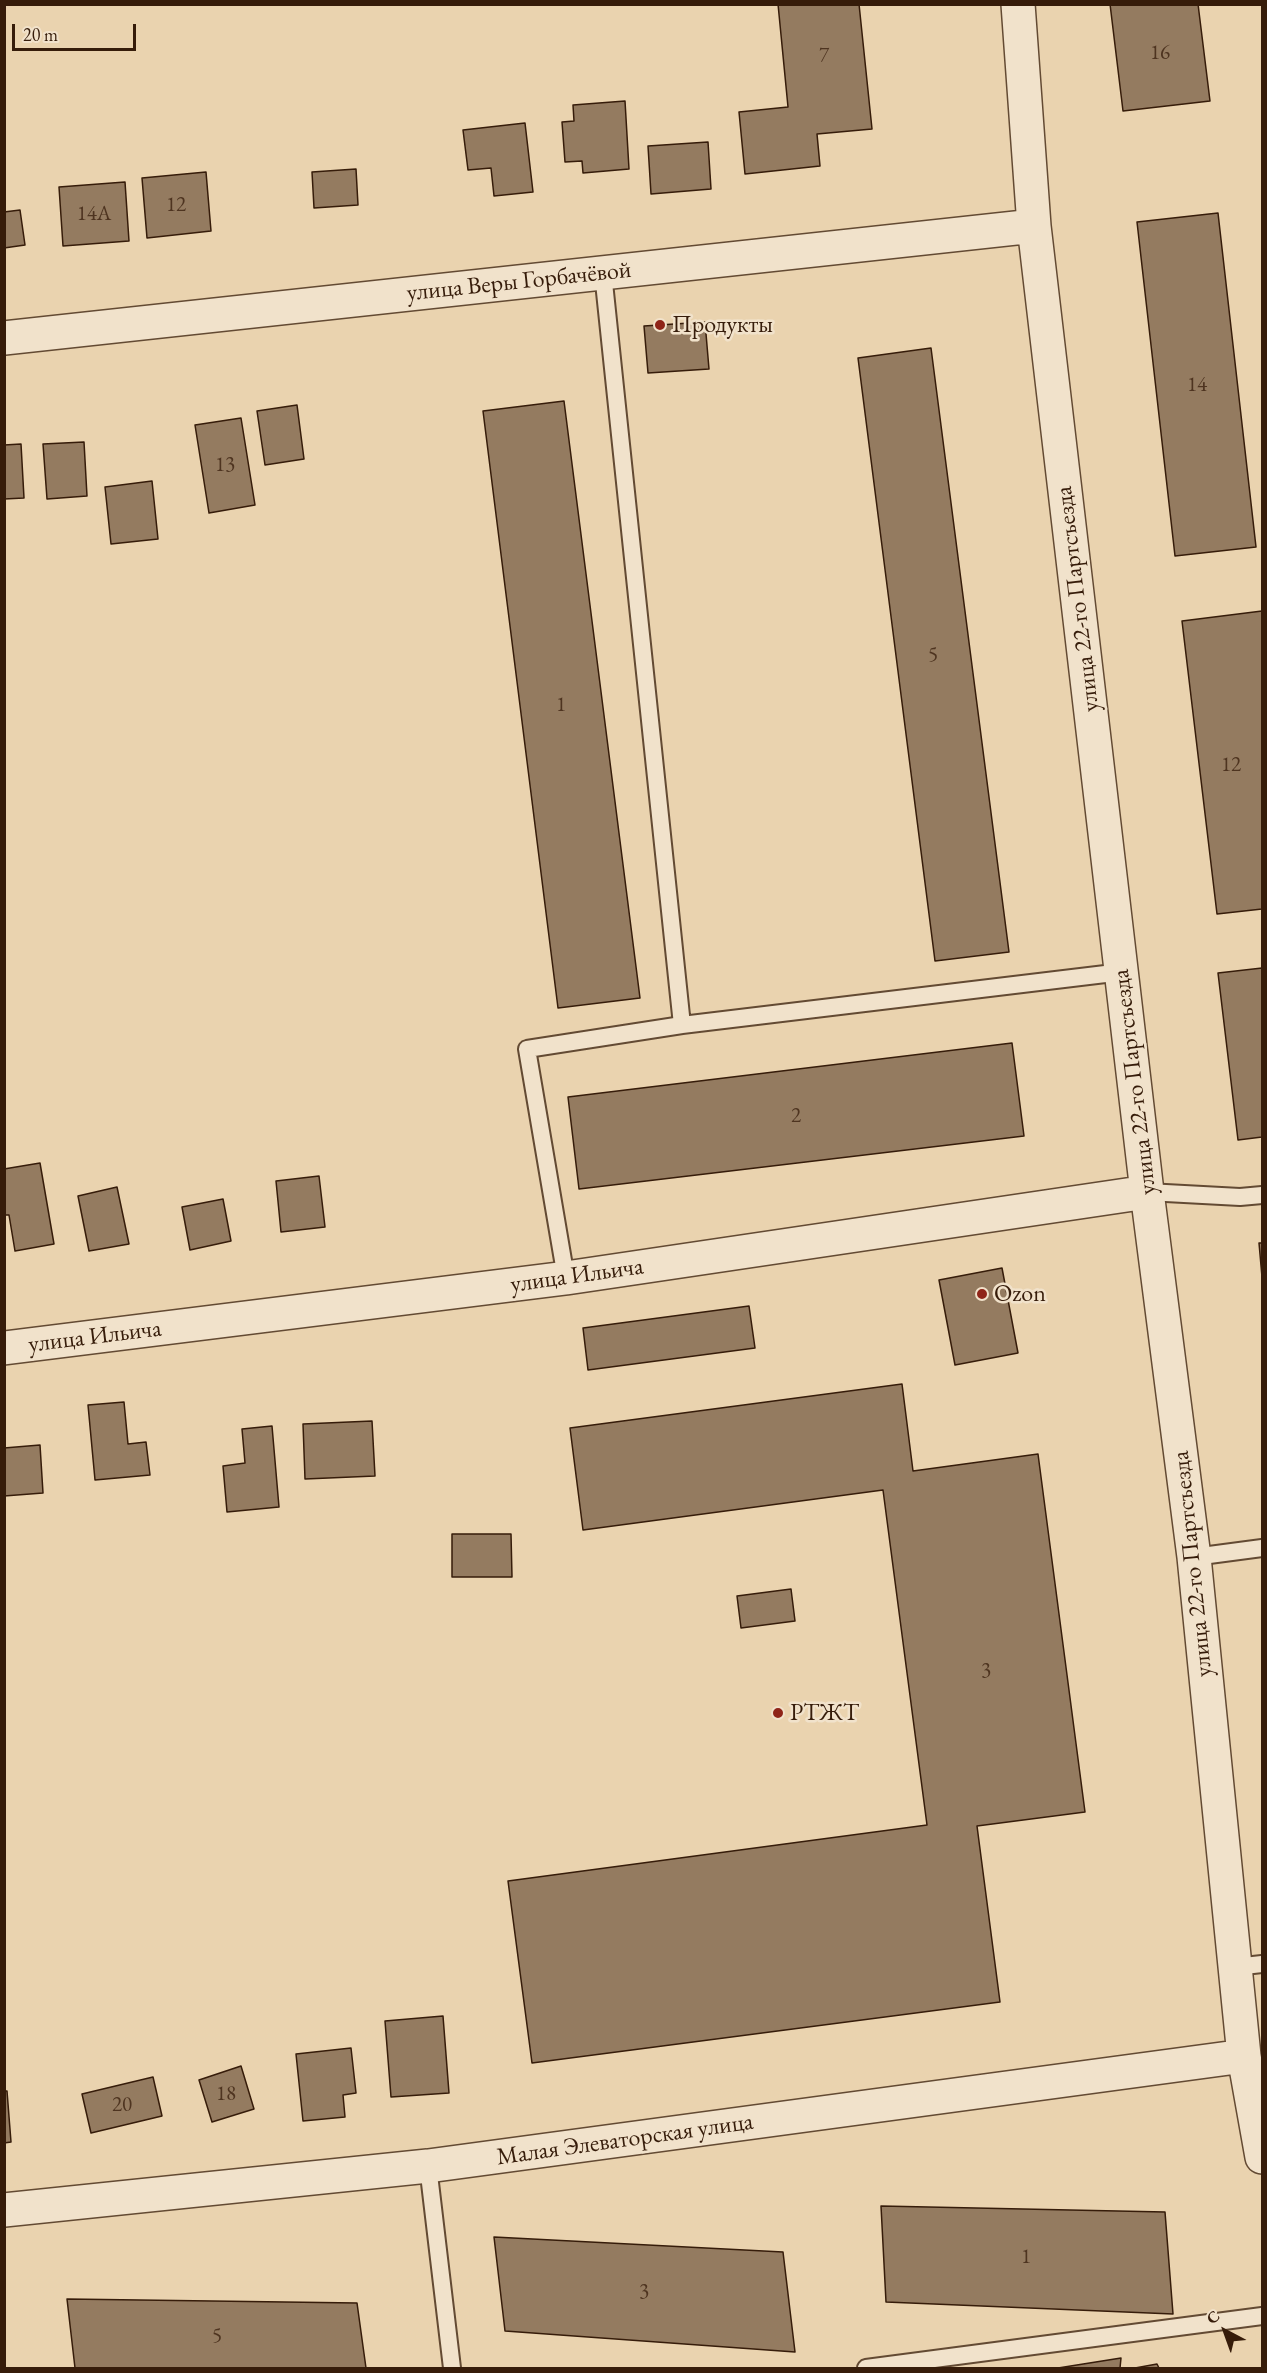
<!DOCTYPE html>
<meta charset="utf-8">
<style>
body{margin:0}
#map{position:relative;width:1267px;height:2373px;overflow:hidden;background:#ead3af;font-family:"EB Garamond",serif}
canvas{display:block}
.frame{position:absolute;inset:0;border:6px solid #361c0a;pointer-events:none}
.north{position:absolute;left:1195px;top:2301px;width:60px;height:60px;-webkit-text-stroke:4px #f1e2cb;paint-order:stroke;rotate:319deg;font-size:16px;font-weight:700;line-height:24px;text-align:center;color:#361c0a}
.north::after{content:'';display:block;margin:auto;width:21px;height:27px;background:#361c0a;clip-path:polygon(50% 0,100% 100%,50% 72%,0 100%)}
.scale{position:absolute;left:12px;top:24px;width:124px;height:27px;box-sizing:border-box;border:3px solid #361c0a;border-top:0;padding-left:8px;font-size:18px;line-height:21px;white-space:nowrap;color:#361c0a;-webkit-text-stroke:4px #f1e2cb;paint-order:stroke}
</style>
<div id="map">
<canvas width="1267" height="2373"></canvas>
<div class="frame"></div>
<div class="north">С</div>
<div class="scale">20 m</div>
</div>
<script>
const c = document.querySelector('canvas').getContext('2d');
c.lineJoin = 'round';
function fillPath(path, color) { c.fillStyle = color; c.fill(path, 'evenodd'); }
function stroke(path, color, width, dash) { c.strokeStyle = color; c.lineWidth = width; c.lineCap = dash ? 'butt' : 'round'; c.setLineDash(dash || []); c.stroke(path); }
function label(font, color, halo, rows, align = 'center') {
  c.font = font + ' "EB Garamond",serif'; c.lineWidth = 5; c.setLineDash([]); c.textBaseline = 'middle'; c.strokeStyle = halo; c.fillStyle = color; for (const [text, x, y, turn = 0] of rows) {
    c.save(); c.translate(x, y); c.rotate((+turn || 0) * Math.PI / 180); c.textAlign = isNaN(turn) ? turn : align; if (halo) c.strokeText(text, 0, 0); c.fillText(text, 0, 0); c.restore();
  }
}
const building = new Path2D(`
 M778,4H859L872,129L817,134L820,166L745,174L739,112L788,107Z
 M1110,4H1198L1210,101L1123,111Z
 M625,101L629,169L583,173L582,161L565,162L562,122L574,121L573,105Z
 M525,123L533,192L494,196L491,168L468,170L463,130Z
 M708,142L711,189L651,194L648,146Z
 M356,169L358,205L314,208L312,172Z
 M206,172L211,231L147,238L142,178Z
 M125,182L129,241L63,246L59,187Z
 M20,210L25,245L4,248V212Z
 M1218,213L1256,547L1175,556L1137,222Z
 M705,322L709,369L648,373L644,326Z
 M931,348L1009,952L935,961L858,358Z
 M564,401L640,998L558,1008L483,411Z
 M297,405L304,459L265,465L257,411Z
 M241,418L255,505L209,513L195,425Z
 M84,442L87,496L47,499L43,444Z
 M21,444L24,498L4,499V445Z
 M152,481L158,539L111,544L105,487Z
 M1262,611V909L1217,914L1182,621Z
 M1262,968V1137L1238,1140L1218,973Z
 M1012,1043L1024,1136L579,1189L568,1097Z
 M40,1163L54,1244L15,1251L9,1215H4V1169Z
 M319,1176L325,1227L281,1232L276,1181Z
 M117,1187L129,1244L89,1251L78,1196Z
 M223,1199L231,1241L190,1250L182,1207Z
 M1259,1243H1262V1277Z
 M1002,1268L1018,1353L955,1365L939,1280Z
 M749,1306L755,1348L588,1370L583,1328Z
 M902,1384L913,1471L1038,1454L1085,1812L977,1826L1000,2002L532,2063L508,1881L927,1825L883,1490L583,1530L570,1428Z
 M124,1402L128,1444L146,1442L150,1475L95,1480L88,1405Z
 M372,1421L375,1476L305,1479L303,1424Z
 M272,1426L279,1507L227,1512L223,1466L245,1463L242,1429Z
 M40,1445L43,1493L4,1496V1448Z
 M452,1534H511L512,1577H452Z
 M791,1589L795,1621L741,1628L737,1596Z
 M443,2016L449,2093L391,2097L385,2021Z
 M351,2048L356,2093L343,2095L345,2117L303,2121L296,2054Z
 M241,2066L254,2109L212,2122L199,2080Z
 M153,2077L162,2116L91,2133L82,2094Z
 M4,2091H7L11,2142L4,2143Z
 M881,2206L1165,2212L1173,2314L886,2302Z
 M494,2237L783,2252L795,2352L505,2331Z
 M67,2299L357,2303L366,2368H75Z
 M1121,2358L1120,2368H1058Z
 M1157,2364L1159,2368H1135Z`);
fillPath(building, '#947b60');
stroke(building, '#361c0a', 1.5);
const service = new Path2D(`
 M603,273L682,1025L1122,972
 M1147,1192L1240,1197L1262,1195
 M566,1278L527,1049L682,1025
 M1194,1557L1262,1548
 M1235,1967L1262,1964
 M428,2166L452,2368
 M866,2368L1262,2316`);
const minor = new Path2D(`
 M1018,4L1034,226L1147,1192L1194,1557L1244,2056L1262,2157
 M4,338L1034,226
 M4,1348L566,1278L1147,1192
 M4,2210L428,2166L1244,2056`);
stroke(service, '#634a33', 20);
stroke(minor, '#634a33', 36);
stroke(service, '#f1e2cb', 16);
stroke(minor, '#f1e2cb', 33);
for (const [x, y, r, color] of [
 [660,325,6,"#8f2418"],
 [982,1294,6,"#8f2418"],
 [778,1713,6,"#8f2418"]
]) { const dot = new Path2D(); dot.arc(x, y, r, 0, 2 * Math.PI); c.fillStyle = color; c.fill(dot); stroke(dot, '#f1e2cb', 2); }
label('21px', '#4e3420', null, [
 ["16",1160,53],
 ["7",824,56],
 ["12",176,205],
 ["14А",94,214],
 ["14",1197,385],
 ["13",225,465],
 ["5",933,655],
 ["1",561,705],
 ["12",1231,765],
 ["2",796,1116],
 ["3",986,1671],
 ["18",226,2094],
 ["20",122,2105],
 ["1",1026,2257],
 ["3",644,2292],
 ["5",217,2336]
]);
label('24px', '#361c0a', '#f1e2cb', [
 ["улица Веры Горбачёвой",519,282,-6],
 ["улица 22-го Партсъезда",1078,599,-97],
 ["улица 22-го Партсъезда",1135,1082,-97],
 ["улица Ильича",577,1276,-8],
 ["улица Ильича",95,1337,-7],
 ["улица 22-го Партсъезда",1193,1564,-96],
 ["Малая Элеваторская улица",625,2140,-8]
]);
label('24px', '#361c0a', '#f1e2cb', [
 ["Продукты",672,325],
 ["Ozon",994,1294],
 ["РТЖТ",790,1713]
], 'left');
</script>
